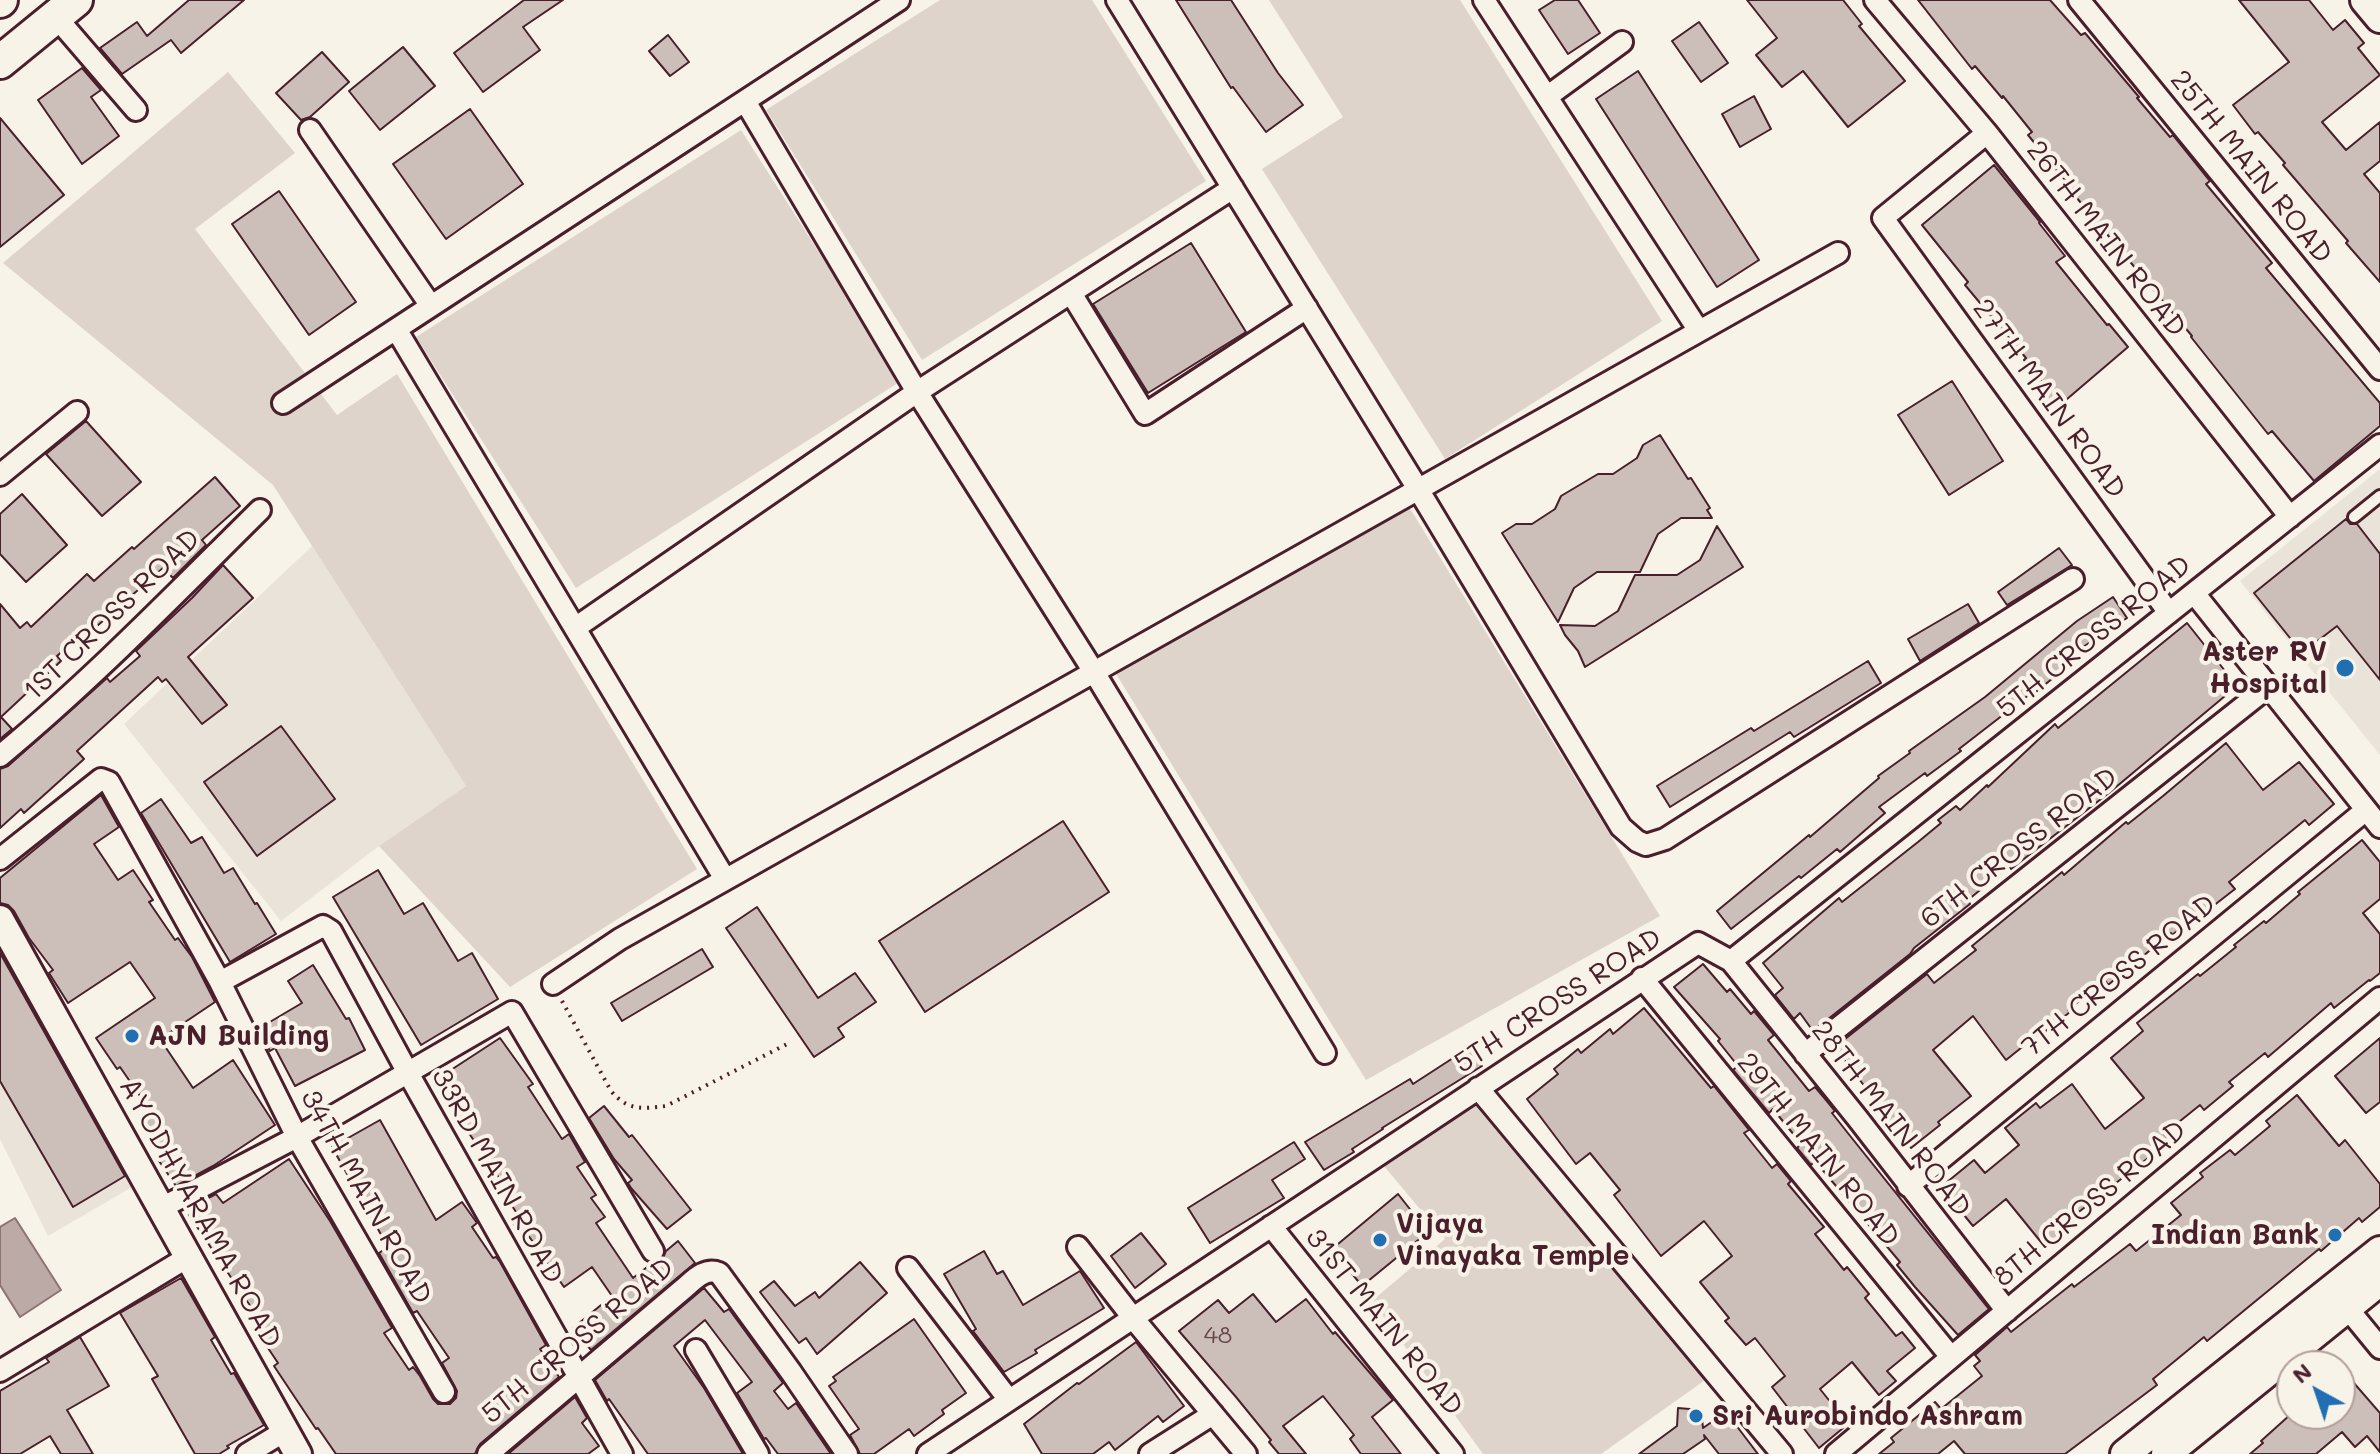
<!DOCTYPE html>
<style>
body{margin:0}
#map{position:relative;width:2380px;height:1454px;overflow:hidden;background:#f7f3e8;font-family:Mali,sans-serif}
canvas{display:block}
.north{position:absolute;left:2276px;top:1350px;width:80px;height:80px;box-sizing:border-box;background:#f7f3e8;border:2px solid #b29e9c;border-radius:50%;rotate:320deg;font-size:22px;font-weight:700;line-height:32px;text-align:center;color:#4a1f2b}
.north::after{content:'';display:block;margin:auto;width:28px;height:36px;background:#1f6fb2;clip-path:polygon(50% 0,100% 100%,50% 72%,0 100%)}
</style>
<div id="map">
<canvas width="2380" height="1454"></canvas>
<div class="north">N</div>
</div>
<script>
const c = document.querySelector('canvas').getContext('2d');
c.lineJoin = 'round';
function fillPath(path, color) { c.fillStyle = color; c.fill(path, 'evenodd'); }
function stroke(path, color, width, dash) { c.strokeStyle = color; c.lineWidth = width; c.lineCap = dash ? 'butt' : 'round'; c.setLineDash(dash || []); c.stroke(path); }
function label(font, color, halo, rows, align = 'center') {
  c.font = font + ' Mali,sans-serif'; c.lineWidth = 8; c.setLineDash([]); c.textBaseline = 'middle'; c.strokeStyle = halo; c.fillStyle = color; for (const [text, x, y, turn = 0] of rows) {
    c.save(); c.translate(x, y); c.rotate((+turn || 0) * Math.PI / 180); c.textAlign = isNaN(turn) ? turn : align; if (halo) c.strokeText(text, 0, 0); c.fillText(text, 0, 0); c.restore();
  }
}
fillPath(new Path2D(`
 M2380,469V755L2240,581Z
 M312,546L466,786L379,846L281,921L124,724Z
 M0,930L139,1183L48,1236L0,1139Z`), '#eae3da');
fillPath(new Path2D(`
 M940,0H1092L1206,181L922,360L766,110Z
 M1269,0H1460L1662,321L1445,459L1262,169L1343,117Z
 M228,72L295,153L195,229L337,415L397,374L697,869L510,987L379,846L466,786L273,485L3,263Z
 M741,130L901,381L576,588L416,337Z
 M1406,502L1660,916L1366,1080L1113,669Z
 M1480,1103L1708,1378L1601,1454H1483L1372,1301L1445,1239L1384,1166Z`), '#ded4cc');
const water = new Path2D(`
 M15,1218L61,1290L20,1317L0,1285V1227Z`);
fillPath(water, '#bcaaa7');
stroke(water, '#8e7275', 2);
const building = new Path2D(`
 M189,0H244L181,53L171,40L122,74L100,48L137,22L147,36Z
 M524,0H563L523,27L540,50L483,92L454,53Z
 M1176,0H1231L1278,73L1303,105L1266,132L1233,87L1231,88Z
 M1555,0H1578L1600,33L1568,54L1539,10Z
 M1747,0H1843L1862,24L1859,26L1905,81L1848,127L1803,71L1782,87L1756,55L1777,38Z
 M1918,0H2050L2081,35L2085,33L2139,97L2137,98L2170,137L2173,135L2210,181L2206,184L2272,263L2266,268L2380,403V426L2314,481L2272,431L2268,434L2191,337L2192,336L2071,191L2073,190L2028,135L2032,132L2003,96L2002,98L1975,66L1972,69Z
 M2239,0H2309L2333,30L2345,20L2364,43L2358,48L2380,75L2322,122L2346,150L2380,122V161L2364,174L2380,193V282L2346,243L2348,241L2283,165L2285,163L2258,132L2255,134L2233,105L2289,62Z
 M1699,22L1728,63L1701,82L1672,41Z
 M668,35L689,62L670,76L649,51Z
 M403,47L435,86L380,130L349,91Z
 M322,52L349,82L310,117L301,120L276,93Z
 M82,68L101,90L91,97L119,136L82,164L38,100Z
 M1638,71L1759,260L1717,287L1596,99Z
 M1754,96L1771,129L1740,147L1722,114Z
 M470,109L523,184L446,239L393,164Z
 M0,118L64,195L0,247Z
 M1994,165L2040,222L2039,223L2065,256L2056,262L2107,325L2109,324L2128,347L2053,411L2033,387L2041,380L2024,360L2026,358L1965,285L1968,282L1922,225Z
 M279,191L356,302L309,335L232,224Z
 M1191,243L1246,332L1148,393L1093,304Z
 M1952,381L2003,461L1949,495L1898,415Z
 M86,421L141,482L102,516L46,454Z
 M1660,435L1688,479L1691,478L1710,508L1707,510L1712,518H1681L1658,534L1640,572H1597L1574,588L1558,622L1502,533L1516,524H1532L1555,509L1561,496L1598,474H1613L1637,458L1643,445Z
 M215,477L240,506L202,540L206,545L173,578L163,568L88,634L85,631L57,656L61,661L1,717L12,729L0,739V604L20,628L27,622L31,627L87,574L94,581L132,547L134,549Z
 M22,494L67,545L26,582L0,554V514Z
 M2346,519L2350,524H2357L2380,554V680L2337,626L2302,653L2254,593Z
 M1717,526L1743,567L1585,667L1578,651L1565,635L1560,625L1595,626L1618,611L1635,575H1677L1700,560Z
 M2059,548L2072,565L2007,605L1998,592Z
 M223,565L253,598L188,657L227,705L202,724L166,679L162,682L158,677L77,751L84,759L24,813L21,809L0,828V769L8,766L107,678L110,682L140,656L136,651L192,598Z
 M2113,597L2127,618L2083,647L2086,651L2031,696L2030,694L1959,749L1961,751L1927,776L1925,773L1879,807L1885,813L1840,852L1837,849L1801,878L1799,876L1731,929L1717,911L1809,835L1810,837L1879,778L1878,776L1910,753L1909,751L1985,697L2077,621Z
 M1968,604L1979,623L1920,661L1908,639Z
 M2187,623L2237,686L2110,792L2011,869L2009,866L1968,900L1970,904L1914,948L1910,954L1813,1031L1800,1013L1794,1019L1775,995L1783,988L1763,963L1839,898L1842,902L1918,842L1941,823L1938,820L1956,806L1960,810L1987,785L1988,787L2055,724L2058,728Z
 M1868,661L1881,683L1794,737L1790,732L1670,807L1657,786L1751,728L1754,731Z
 M281,726L335,799L257,856L204,782Z
 M2226,743L2263,790L2299,762L2334,804L2309,825L2305,820L2229,882L2235,889L2208,910L2207,908L2172,935L2171,933L2108,985L2105,980L2068,1010L2070,1012L2042,1034L2041,1032L2006,1060L1973,1016L1933,1050L1971,1096L1938,1122L1940,1125L1911,1148L1835,1047L1927,974L1934,983L1976,950L1972,946L2062,872L2064,875L2126,822L2128,824L2163,796Z
 M101,795L119,827L94,844L118,880L133,870L153,900L149,902L175,940L178,938L192,957L215,1002L160,1039L193,1088L233,1060L275,1125L213,1166L176,1186L157,1158L164,1154L141,1119L151,1112L120,1067L117,1069L96,1038L155,998L130,962L68,1003L49,973L53,970L29,938L14,911L8,905L0,903V878Z
 M161,799L191,843L202,837L224,873L233,868L255,904L257,903L276,934L230,962L141,813Z
 M1063,821L1109,892L925,1012L879,941Z
 M2362,840L2380,862V899L2363,913L2380,934V973L2370,981L2369,980L2334,1008L2331,1003L2268,1057L2265,1053L2229,1082L2233,1086L2204,1110L2200,1105L2164,1134L2170,1141L2071,1218L2075,1222L2045,1247L2006,1199L1973,1226L1941,1187L1974,1160L1985,1173L2019,1145L2005,1128L2036,1103L2040,1108L2072,1084L2105,1129L2144,1098L2111,1058L2143,1031L2137,1023L2198,974L2200,976L2236,947L2234,945L2264,921L2266,923L2300,894L2298,892Z
 M378,870L404,914L423,903L458,961L472,953L498,999L421,1045L333,897Z
 M757,907L818,998L855,973L876,1002L838,1028L844,1037L814,1057L726,928Z
 M702,949L713,967L622,1021L611,1003Z
 M0,953L125,1176L73,1207L0,1081Z
 M1703,964L1727,992L1730,989L1751,1014L1754,1011L1774,1035L1768,1040L1809,1091L1815,1087L1826,1100L1835,1111L1832,1113L1851,1137L1989,1309L1958,1335L1915,1287L1897,1265L1900,1262L1815,1161L1811,1165L1797,1148L1801,1144L1799,1141L1773,1109L1769,1113L1733,1070L1738,1066L1718,1041L1720,1039L1674,987Z
 M313,965L346,1019L349,1018L365,1050L295,1086L275,1048L270,1051L258,1029L302,1003L288,981Z
 M1644,1008L1711,1088L1714,1086L1749,1130L1744,1133L1772,1168L1777,1164L1791,1181L1788,1184L1824,1227L1815,1234L1844,1270L1847,1267L1869,1294L1865,1298L1896,1336L1902,1332L1915,1348L1887,1371L1896,1381L1879,1395L1852,1362L1820,1389L1848,1424L1819,1448L1772,1387L1785,1376L1755,1338L1746,1345L1725,1321L1729,1318L1700,1282L1732,1256L1704,1221L1661,1256L1614,1195L1620,1190L1590,1153L1576,1164L1527,1099L1558,1074L1554,1069L1578,1049L1581,1053L1610,1029L1613,1034Z
 M500,1038L533,1084L528,1087L562,1139L569,1134L585,1162L577,1167L596,1195L591,1198L605,1217L596,1223L633,1278L651,1264L660,1262L666,1251L678,1241L695,1263L591,1350L573,1328L612,1296L592,1267L564,1287L528,1235L523,1238L511,1220L518,1215L499,1186L503,1184L434,1081Z
 M2380,1038V1102L2366,1113L2335,1076Z
 M1470,1047L1482,1066L1382,1128L1383,1129L1352,1149L1354,1152L1324,1170L1305,1142L1410,1079L1413,1084Z
 M2297,1095L2339,1146L2345,1140L2380,1184V1207L2362,1222L2359,1218L2321,1251L2319,1249L2207,1341L2204,1337L2153,1379L2157,1385L2065,1454H1965L1954,1441L1938,1454H1879L1894,1442L1891,1438L1935,1402L1941,1409L1982,1376L1974,1366L1980,1361L1975,1355L2007,1327L2011,1332L2072,1284L2074,1287L2130,1244L2136,1251L2181,1215L2171,1203L2203,1177L2200,1173L2230,1150L2235,1155L2270,1126L2266,1121Z
 M604,1106L629,1137L632,1135L691,1210L667,1229L631,1188L628,1183L632,1180L614,1159L589,1118Z
 M380,1120L436,1220L462,1202L477,1223L472,1227L493,1258L496,1257L500,1262L546,1345L540,1349L559,1377L480,1444L475,1454H336L318,1428L316,1429L274,1366L278,1363L254,1327L261,1322L189,1215L194,1212L191,1207L216,1194L223,1203L289,1159L330,1221L392,1328L384,1333L409,1370L413,1367L420,1376L433,1399L438,1404H450L456,1398L457,1391L442,1363L449,1358L417,1311L413,1313L379,1253L388,1247L332,1147Z
 M1294,1142L1305,1159L1272,1180L1284,1198L1210,1243L1188,1208Z
 M1398,1194L1428,1232L1362,1286L1332,1249Z
 M1141,1233L1166,1264L1135,1288L1111,1256Z
 M984,1251L997,1274L1003,1271L1023,1305L1080,1271L1104,1308L1035,1350L1037,1353L1004,1372L973,1331L976,1329L944,1274Z
 M860,1262L887,1293L817,1354L806,1338L799,1343L760,1292L774,1281L795,1306L815,1292L819,1298Z
 M181,1278L215,1337L211,1340L231,1374L234,1373L264,1425L227,1446L229,1448L219,1454H195L152,1379L158,1376L120,1313Z
 M704,1288L724,1312L729,1309L783,1383L774,1391L788,1409L796,1403L831,1454H778L766,1438L764,1439L737,1393L752,1382L705,1320L674,1346L704,1388L743,1454H648L609,1399L607,1401L595,1380Z
 M1253,1294L1276,1322L1306,1299L1333,1334L1335,1332L1393,1400L1372,1417L1401,1454H1361L1350,1439L1354,1435L1323,1396L1283,1426L1306,1454H1279L1269,1442L1271,1440L1236,1397L1179,1331L1218,1300L1229,1313Z
 M914,1319L966,1393L942,1410L944,1414L914,1436L909,1429L874,1454H860L850,1435L859,1429L829,1386L836,1381L833,1377Z
 M80,1337L109,1386L67,1410L93,1454H61L50,1436L20,1454H0V1391L49,1362L46,1358Z
 M1136,1342L1184,1406L1163,1422L1158,1416L1115,1450L1109,1442L1093,1454H1042L1024,1424L1077,1383L1079,1384Z
 M2340,1367L2380,1413V1452L2367,1436L2355,1447L2342,1432L2316,1454H2250L2263,1443L2261,1441L2291,1414H2340Z
 M575,1397L587,1418L582,1423L599,1446L588,1454H508Z
 M1678,1408L1701,1410L1703,1428L1726,1412L1758,1454H1719L1704,1435L1705,1439L1683,1454H1639L1677,1426Z`);
fillPath(building, '#ccbfb9');
stroke(building, '#4a1f2b', 2);
const service = new Path2D(`
 M2354,517L2380,496`);
const minor = new Path2D(`
 M1117,0L1418,489L1621,827L1637,841L1646,845L1665,839L2073,579
 M1484,0L1699,331
 M1875,0L1987,133L2290,517
 M2079,0L2380,369
 M56,17L136,110
 M1548,96L1622,42
 M745,101L917,392L1094,672L1325,1053
 M310,130L431,306
 M1987,133L1883,218L2169,613
 M1071,293L1145,414L1307,308
 M396,329L725,879
 M283,403L899,0
 M0,475L77,412
 M2194,593L2380,827
 M575,628L917,392L1233,188
 M0,756C92,680 175,594 260,510
 M0,859L101,779L109,782L220,982L297,1137L444,1392
 M1731,961L1858,1119L2007,1311
 M1642,978L1951,1357
 M220,982L323,926L331,931L408,1073L622,1454
 M553,984L620,939L1838,253
 M1805,1054L2268,687
 M1478,1088L1782,1454
 M1908,1186L2366,810
 M163,1207L297,1137L512,1012L653,1251
 M1271,1226L1453,1454
 M1078,1247L1133,1318L1246,1454
 M908,1268L1009,1400
 M2339,1298L2380,1348
 M696,1350L758,1454
 M0,1371L188,1257
 M247,1454L285,1431
 M488,1454L682,1290C693,1281 704,1267 719,1273L791,1372L847,1454
 M928,1454L1698,943L1731,961L2380,445
 M1150,1454L1213,1414
 M1836,1454L2380,998`);
const tertiary = new Path2D(`
 M0,919L298,1454`);
const secondary = new Path2D(`
 M2365,0L2380,18
 M2125,1454L2380,1251
 M2166,1454L2380,1281`);
const primary = new Path2D(`
 M0,1L1,0
 M0,62L76,0`);
stroke(service, '#4a1f2b', 16);
stroke(minor, '#4a1f2b', 26);
stroke(tertiary, '#4a1f2b', 32);
stroke(secondary, '#4a1f2b', 34);
stroke(primary, '#4a1f2b', 38);
stroke(new Path2D(`
 M562,1001L611,1091C628,1111 642,1109 666,1106L789,1043`), '#4a1f2b', 4, [2, 6]);
stroke(service, '#f7f3e8', 10);
stroke(minor, '#f7f3e8', 20);
stroke(tertiary, '#f7f3e8', 26);
stroke(secondary, '#f7f3e8', 28);
stroke(primary, '#f7f3e8', 32);
for (const [x, y, r, color] of [
 [2345,668,10,"#1f6fb2"],
 [132,1036,8,"#1f6fb2"],
 [2335,1235,8,"#1f6fb2"],
 [1380,1240,8,"#1f6fb2"],
 [1696,1416,8,"#1f6fb2"]
]) { const dot = new Path2D(); dot.arc(x, y, r, 0, 2 * Math.PI); c.fillStyle = color; c.fill(dot); stroke(dot, '#f7f3e8', 3); }
label('24px', '#6a474e', null, [
 ["48",1218,1336]
]);
label('28px', '#4a1f2b', '#f7f3e8', [
 ["25TH MAIN ROAD",2251,167,51],
 ["26TH MAIN ROAD",2106,239,52],
 ["27TH MAIN ROAD",2049,399,54],
 ["1ST CROSS ROAD",112,615,-44],
 ["5TH CROSS ROAD",2094,637,-39],
 ["6TH CROSS ROAD",2019,848,-38],
 ["7TH CROSS ROAD",2119,976,-39],
 ["5TH CROSS ROAD",1558,1001,-33],
 ["28TH MAIN ROAD",1891,1119,52],
 ["29TH MAIN ROAD",1818,1150,51],
 ["33RD MAIN ROAD",497,1176,61],
 ["34TH MAIN ROAD",366,1197,61],
 ["8TH CROSS ROAD",2090,1204,-40],
 ["AYODHYARAMA ROAD",200,1213,61],
 ["31ST MAIN ROAD",1384,1322,51],
 ["5TH CROSS ROAD",578,1341,-40]
]);
label('bold 28px', '#4a1f2b', '#f7f3e8', [
 ["Aster RV",2327,652,"right"],
 ["Hospital",2327,684,"right"],
 ["AJN Building",148,1036],
 ["Vijaya",1396,1224],
 ["Vinayaka Temple",1396,1256],
 ["Indian Bank",2319,1235,"right"],
 ["Sri Aurobindo Ashram",1712,1416]
], 'left');
</script>
